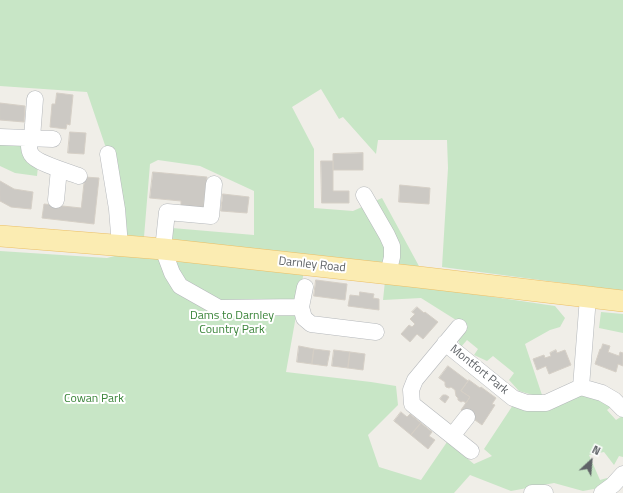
<!DOCTYPE html>
<style>
body{margin:0}
#map{position:relative;width:623px;height:493px;overflow:hidden;background:#f0eee8;font-family:"Titillium Web",sans-serif}
canvas{display:block}
.north{position:absolute;left:571px;top:441px;width:40px;height:40px;-webkit-text-stroke:3px #fff;paint-order:stroke;rotate:26deg;font-size:11px;font-weight:700;line-height:16px;text-align:center;color:#5f6367}
.north::after{content:'';display:block;margin:auto;width:14px;height:18px;background:#5f6367;clip-path:polygon(50% 0,100% 100%,50% 72%,0 100%)}
</style>
<div id="map">
<canvas width="623" height="493"></canvas>
<div class="north">N</div>
</div>
<script>
const c = document.querySelector('canvas').getContext('2d');
c.lineJoin = 'round';
function fillPath(path, color) { c.fillStyle = color; c.fill(path, 'evenodd'); }
function stroke(path, color, width, dash) { c.strokeStyle = color; c.lineWidth = width; c.lineCap = dash ? 'butt' : 'round'; c.setLineDash(dash || []); c.stroke(path); }
function label(font, color, halo, rows, align = 'center') {
  c.font = font + ' "Titillium Web",sans-serif'; c.lineWidth = 4; c.setLineDash([]); c.textBaseline = 'middle'; c.strokeStyle = halo; c.fillStyle = color; for (const [text, x, y, turn = 0] of rows) {
    c.save(); c.translate(x, y); c.rotate((+turn || 0) * Math.PI / 180); c.textAlign = isNaN(turn) ? turn : align; if (halo) c.strokeText(text, 0, 0); c.fillText(text, 0, 0); c.restore();
  }
}
fillPath(new Path2D(`
 M0,0H623V291L442,267L448,168L447,140H378L376,154L343,117L339,119L321,89L292,107L314,149V208L353,211L382,198L420,268L171,240L172,228L254,235V191L200,166L158,160L150,164L144,237L124,236L108,154L87,92L0,86Z
 M0,143L23,144L38,166L37,176L15,173L0,166Z
 M145,248L304,271L286,372L371,382L396,386L398,405L368,435L379,467L421,480L447,442L474,464L492,456L484,449L513,405L533,411L551,410L564,401L581,393L612,406L607,410L616,420L622,416L623,418V457L619,456L614,465L604,452L589,455L600,480L607,478L609,480L599,488L583,491L554,483L511,491L470,475L454,493H0V251L107,258Z
 M385,281L555,306L565,318L560,327L550,330L525,344L542,395H533L519,391L509,380L514,373L493,356L487,361L474,355L478,349L467,340L461,347L458,340L468,326L456,320L421,298L383,300Z
 M601,312L623,314V333L599,328Z`), '#c8e6c6');
const building = new Path2D(`
 M57,93L73,95L70,125L67,124L66,129L50,127L52,104H55Z
 M0,103L25,106L24,122L0,120Z
 M70,132L86,133L84,154L68,153Z
 M363,153V170H333V154Z
 M321,161H333V191H349V203H322Z
 M153,172L207,177L203,209L181,207V201L150,198Z
 M85,177L99,178L94,224L42,218L44,204L81,208Z
 M0,181L14,189L33,192L31,209L11,207L0,201Z
 M400,185L430,188L429,204L399,202Z
 M223,194L249,197L247,213L221,211Z
 M316,280L347,284L345,300L314,296Z
 M360,292L374,294L373,298L379,299V310L348,306L350,295L359,296Z
 M417,307L424,313L425,312L438,322L423,339L417,334L410,342L401,334L409,325L412,327L415,324L410,319L415,314L412,312Z
 M603,344L610,346L608,352L619,356L620,352L623,353V366L618,364L616,372L595,364L600,349H601Z
 M299,346L314,349L312,364L297,362Z
 M314,349L330,351L327,366L312,364Z
 M334,350L350,352L348,368L332,366Z
 M556,350L557,353L565,350L571,365L549,374L546,366L537,370L533,359L544,355L545,358L551,356L550,353Z
 M350,352L365,354L363,370L348,368Z
 M448,366L468,381L461,391L470,397L466,403L463,401L461,402L458,400V398L456,396L455,390L451,387L449,388L446,387L445,385V382L439,378Z
 M469,380L480,388L481,387L496,398L492,404L495,405L482,425L461,410L470,397L461,391Z
 M443,395H446L449,397L445,403L440,399Z
 M401,412L407,417L410,414L421,423L411,435L394,421Z
 M421,423L432,432L429,436L435,440L428,449L411,435Z`);
fillPath(building, '#ccc9c4');
stroke(building, '#d5cfc6', 1);
const minor = new Path2D(`
 M0,137L53,139
 M29,138C29,143 28,149 31,154C36,163 68,172 79,176
 M32,138L35,99
 M108,154L117,209L120,246
 M214,184L211,216L167,212L163,249L172,273L180,286L219,308L301,307L304,318L311,324L376,332
 M364,195L387,235L392,246V257L388,274
 M56,200L59,169
 M301,307L305,287
 M459,327L415,380L411,390L412,404L471,451
 M445,343L513,398L527,403H546L581,387L602,393L614,400L623,409
 M581,387L588,297
 M452,436L467,417
 M532,493H545
 M602,493L613,485L623,474`);
const major = new Path2D(`
 M0,236L163,249L418,277L623,301`);
stroke(minor, '#b5b8bb', 17);
stroke(major, '#ebbf66', 22);
stroke(minor, '#fff', 16);
stroke(major, '#fbecb2', 21);
label('12px', '#5f6367', '#fff', [
 ["Darnley Road",312,265,6],
 ["Montfort Park",479,370,39]
]);
label('12px', '#3a8439', '#fff', [
 ["Dams to Darnley",232,316],
 ["Country Park",232,330],
 ["Cowan Park",94,399]
]);
</script>
